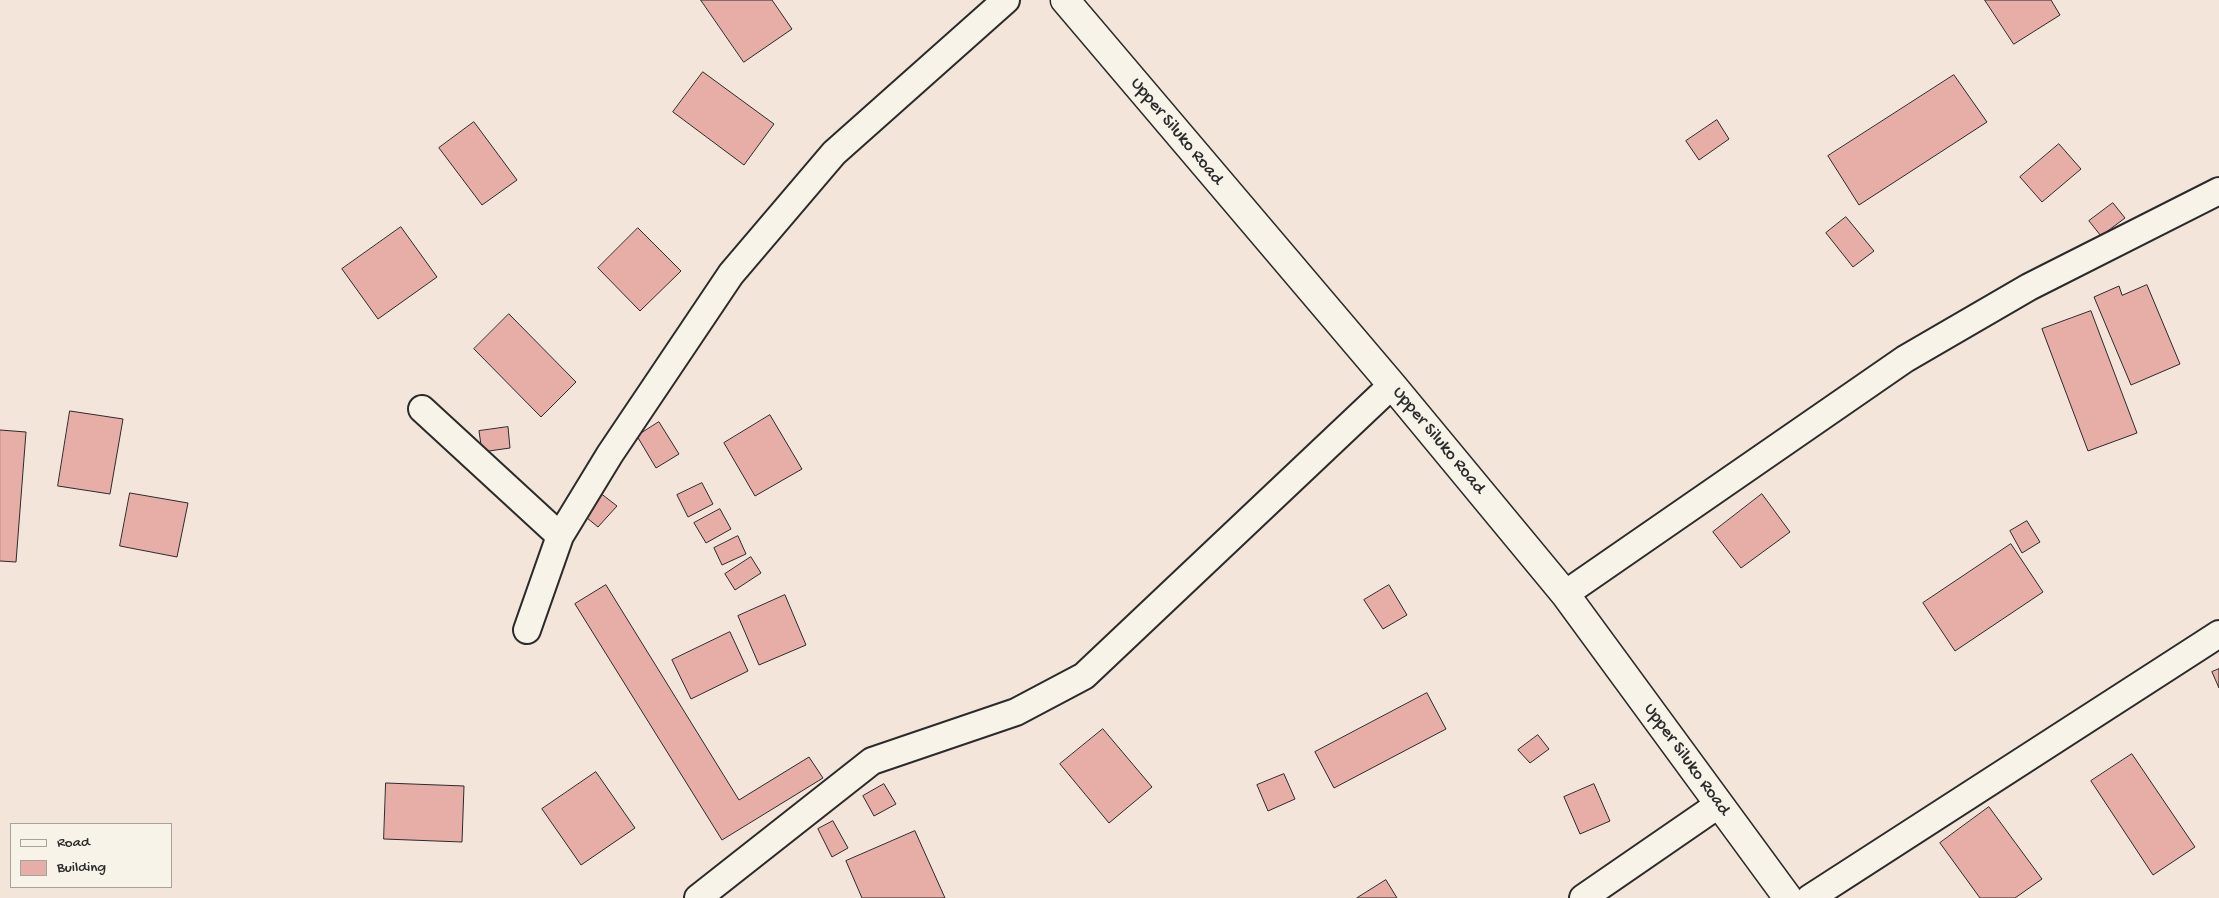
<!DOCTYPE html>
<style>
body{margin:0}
#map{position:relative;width:2219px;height:898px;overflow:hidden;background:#f4e5db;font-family:"Gochi Hand",sans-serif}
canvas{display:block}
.legend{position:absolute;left:10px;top:823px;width:162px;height:65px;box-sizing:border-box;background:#f7f3e8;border:1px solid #a5a39c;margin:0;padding:6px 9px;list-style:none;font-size:15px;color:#2b2b2b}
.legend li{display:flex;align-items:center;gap:10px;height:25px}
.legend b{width:25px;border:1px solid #a5a39c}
</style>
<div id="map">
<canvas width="2219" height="898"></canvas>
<ul class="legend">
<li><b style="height:6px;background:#f7f3e8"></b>Road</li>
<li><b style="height:14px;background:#e7ada7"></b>Building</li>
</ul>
</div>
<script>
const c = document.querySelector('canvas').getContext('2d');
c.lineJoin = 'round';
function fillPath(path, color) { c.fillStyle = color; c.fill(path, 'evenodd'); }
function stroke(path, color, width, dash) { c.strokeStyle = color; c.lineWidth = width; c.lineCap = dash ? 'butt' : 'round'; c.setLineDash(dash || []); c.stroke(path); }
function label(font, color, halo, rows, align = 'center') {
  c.font = font + ' "Gochi Hand",sans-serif'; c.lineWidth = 4.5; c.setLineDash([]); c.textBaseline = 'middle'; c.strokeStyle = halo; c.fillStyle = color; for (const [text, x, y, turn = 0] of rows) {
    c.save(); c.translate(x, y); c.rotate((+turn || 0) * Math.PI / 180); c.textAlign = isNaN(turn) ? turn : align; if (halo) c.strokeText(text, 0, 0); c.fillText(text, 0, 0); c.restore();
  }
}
const building = new Path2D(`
 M701,0H772L792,29L744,62Z
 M1985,0H2051L2060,15L2014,44Z
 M703,72L774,124L744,165L673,112Z
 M1954,75L1987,122L1859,205L1828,156Z
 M1717,120L1729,139L1699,160L1686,141Z
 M474,122L517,180L482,205L439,148Z
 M2059,144L2081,169L2042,202L2020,177Z
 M2113,203L2125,218L2101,236L2089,221Z
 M1846,217L1874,251L1853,267L1826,233Z
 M401,227L437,277L378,319L342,269Z
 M638,228L681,271L640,311L598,268Z
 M2147,285L2180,364L2131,385L2094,297L2119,286L2122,295Z
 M2091,311L2137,433L2088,451L2042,329Z
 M509,314L576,382L541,417L474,349Z
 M70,411L123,419L110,494L58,486Z
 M770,415L802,469L755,496L724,443Z
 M659,422L679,454L656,468L637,436Z
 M508,427L510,448L482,452L479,431Z
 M0,430L26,432L16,562L0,561Z
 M702,483L713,504L688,517L677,495Z
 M599,492L617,506L598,527L581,513Z
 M130,493L188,503L177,557L120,546Z
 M1762,494L1790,532L1741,568L1713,532Z
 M720,509L731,529L706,543L694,523Z
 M2027,521L2040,542L2022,553L2010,531Z
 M738,536L746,554L722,565L714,548Z
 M2011,544L2043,592L1955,651L1923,603Z
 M751,557L761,573L735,590L725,574Z
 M606,585L739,800L809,757L823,778L722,840L575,604Z
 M1389,585L1407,615L1383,629L1364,600Z
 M785,595L806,645L759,665L738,616Z
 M730,632L748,671L691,699L672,660Z
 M2219,669V688L2212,672Z
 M1427,693L1446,729L1334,788L1315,752Z
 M1103,729L1152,787L1109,823L1060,764Z
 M1538,735L1549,749L1530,763L1518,750Z
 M2132,754L2195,847L2153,875L2091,781Z
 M596,772L635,828L581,865L542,809Z
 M1284,774L1295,799L1268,811L1257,785Z
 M386,783L464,786L462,842L384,839Z
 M884,784L896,804L874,816L863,796Z
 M1594,784L1610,821L1580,834L1564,797Z
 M1989,807L2042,879L2015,898H1980L1940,843Z
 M833,821L848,848L832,857L818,829Z
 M915,831L945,898H862L846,861Z
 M1386,880L1397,898H1357Z`);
fillPath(building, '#e7ada7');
stroke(building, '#2b2b2b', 1);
const street = new Path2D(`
 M422,409L560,536
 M1565,594L1905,359L2029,287L2219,191
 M527,630L560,536L610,454L731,274L834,153L1006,0
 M698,898L872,761L1016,712L1084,676L1392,385
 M1583,898L1718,805
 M1810,898L2219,634`);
const primary = new Path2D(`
 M1065,0L1392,385L1565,594L1788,898`);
stroke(street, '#2b2b2b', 30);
stroke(primary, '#2b2b2b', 31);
stroke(street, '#f7f3e8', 26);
stroke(primary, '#f7f3e8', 28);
label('18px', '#2b2b2b', '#f7f3e8', [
 ["Upper Siluko Road",1176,132,50],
 ["Upper Siluko Road",1438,441,50],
 ["Upper Siluko Road",1686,760,54]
]);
</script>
